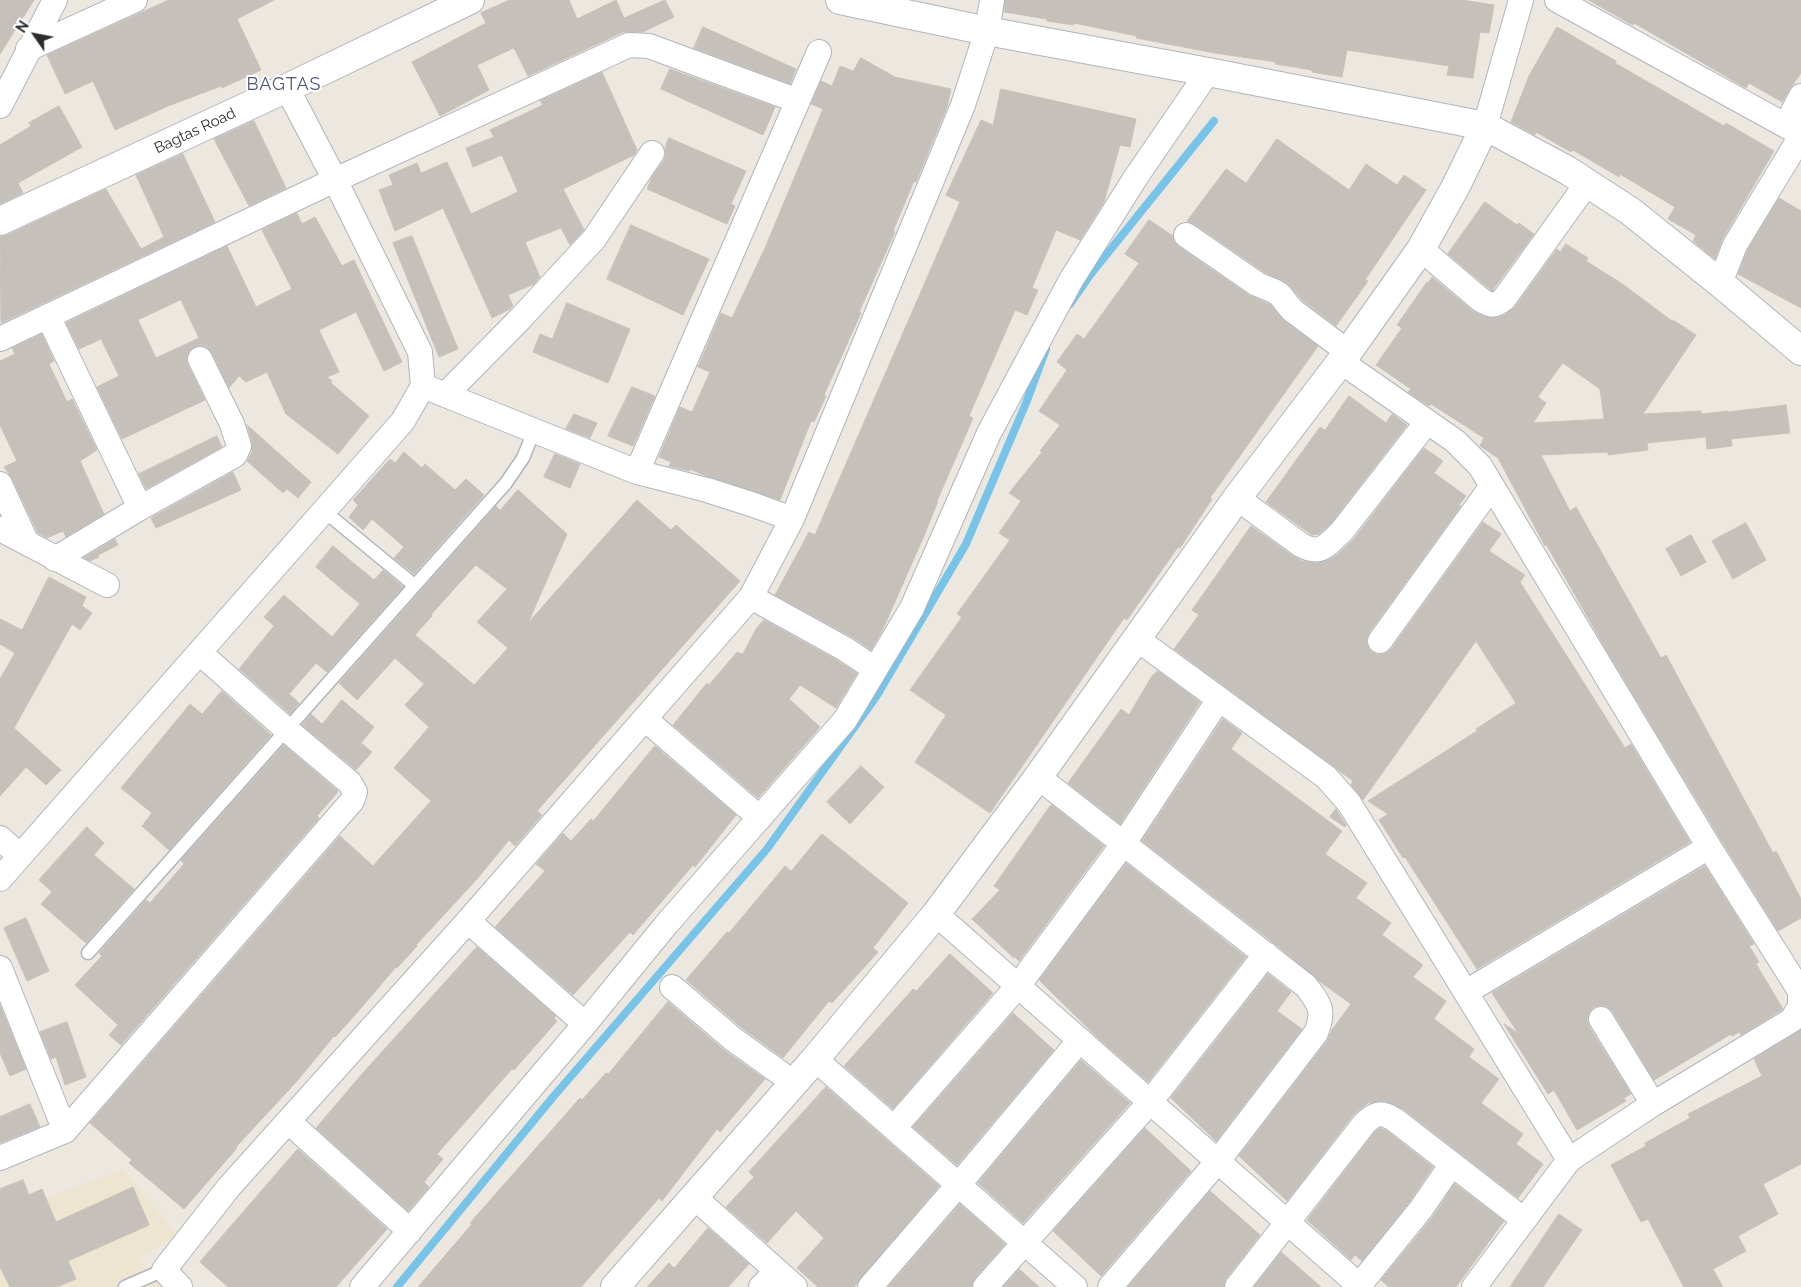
<!DOCTYPE html>
<style>
body{margin:0}
#map{position:relative;width:1801px;height:1287px;overflow:hidden;background:#ece7df;font-family:Raleway,sans-serif}
canvas{display:block}
.north{position:absolute;left:10px;top:10px;width:50px;height:50px;-webkit-text-stroke:4px #fff;paint-order:stroke;rotate:303deg;font-size:14px;font-weight:700;line-height:20px;text-align:center;color:#2c2c2c}
.north::after{content:'';display:block;margin:auto;width:18px;height:22px;background:#2c2c2c;clip-path:polygon(50% 0,100% 100%,50% 72%,0 100%)}
</style>
<div id="map">
<canvas width="1801" height="1287"></canvas>
<div class="north">N</div>
</div>
<script>
const c = document.querySelector('canvas').getContext('2d');
c.lineJoin = 'round';
function fillPath(path, color) { c.fillStyle = color; c.fill(path, 'evenodd'); }
function stroke(path, color, width, dash) { c.strokeStyle = color; c.lineWidth = width; c.lineCap = dash ? 'butt' : 'round'; c.setLineDash(dash || []); c.stroke(path); }
function label(font, color, halo, rows, align = 'center') {
  c.font = font + ' Raleway,sans-serif'; c.lineWidth = 4; c.setLineDash([]); c.textBaseline = 'middle'; c.strokeStyle = halo; c.fillStyle = color; for (const [text, x, y, turn = 0] of rows) {
    c.save(); c.translate(x, y); c.rotate((+turn || 0) * Math.PI / 180); c.textAlign = isNaN(turn) ? turn : align; if (halo) c.strokeText(text, 0, 0); c.fillText(text, 0, 0); c.restore();
  }
}
fillPath(new Path2D(`
 M123,1169L177,1235L138,1259L166,1287H0V1217Z`), '#ede5cf');
stroke(new Path2D(`
 M1070,304L1090,275L1214,121
 M397,1287L553,1097L767,849L876,697L966,544L1026,403L1046,349`), '#78c4e8', 8);
const building = new Path2D(`
 M0,0H34L0,54Z
 M169,0H274L237,19L261,70L222,88L221,86L168,106L115,130L93,81L65,94L47,55Z
 M510,0H569L577,19L616,0L624,18L665,0L674,17L643,32H623L528,76L514,48L477,65L489,90L440,116L412,62L486,23L481,13Z
 M1005,0H1462L1494,5L1489,33L1480,32L1473,78L1447,75L1449,66L1347,50L1342,77L1312,72V70L1275,64L1276,62L1215,53L1136,38L1137,36L1074,23V25L1047,21V19L1004,12Z
 M1589,0H1801V73L1789,90L1782,102L1749,83L1746,88L1634,23L1633,25Z
 M703,27L796,69L790,84L694,48Z
 M1557,27L1616,61L1615,63L1724,126L1726,123L1774,151L1723,238L1715,259L1693,241L1696,235L1668,219L1675,207L1620,174L1619,177L1573,150L1571,152L1536,132L1535,135L1511,122L1529,76Z
 M861,58L895,77L951,89L947,107L916,182L914,181L893,231L895,232L859,312L861,313L824,395L826,396L814,422L811,421L780,500L706,476L690,469L689,471L669,466L671,462L659,457L680,407L692,412L710,372L698,367L721,313L732,318L765,248L823,109L811,104L821,81L832,86L840,66L853,71Z
 M670,69L775,107L763,135L661,89Z
 M602,72L637,150L634,155L563,189L584,230L570,245L561,228L525,242L540,277L534,284L508,295L513,306L510,309L492,318L443,208L395,231L379,190L393,185L389,175L417,163L421,173L447,162L471,214L518,192L502,155L473,167L466,148L494,137L490,130L543,105L540,101Z
 M1001,89L1136,119L1130,147L1120,145L1104,202L1080,240L1056,230L1032,288L1038,290L1027,315L1015,310L969,416L973,418L937,501H938L924,536L883,629L871,650L852,637L775,595L809,532L815,535L960,202L946,195L981,120L993,125Z
 M59,106L82,147L18,183L23,193L0,204V145L31,126L29,123Z
 M254,121L286,188L249,206L214,139Z
 M669,138L746,171L731,204L735,206L727,224L647,189L652,177L664,160L666,154L665,148Z
 M1277,139L1349,190L1366,164L1397,185L1404,175L1426,190L1365,280L1368,281L1336,326L1302,300L1288,284L1264,272L1194,224L1187,221L1226,169L1246,183Z
 M183,154L215,222L1,323L0,236L7,235L106,189L141,249L164,237L136,175Z
 M1779,198L1801,211V308L1738,274L1747,251Z
 M1485,202L1517,225L1519,223L1534,234L1492,291L1448,254Z
 M297,213L302,224L315,217L342,266L354,260L402,362L384,371L356,312L319,330L339,372L327,377L332,381L331,383L369,416L338,454L286,414L267,372L246,382L239,376L229,388L212,353L207,347L200,345L194,347L189,351L186,359L188,365L205,400L122,439L97,387L119,376L101,339L79,349L66,323L227,246L256,307L292,289L262,230ZM181,300L199,338L156,358L138,320Z
 M1149,220L1173,236L1174,241L1178,246L1249,295L1271,305L1284,321L1318,346L1210,498L1212,499L1180,548L1178,547L1127,620L1124,618L990,813L915,762L946,715L910,690L962,617L957,614L1010,540L999,533L1021,501L1009,493L1042,452L1040,451L1060,425L1039,411L1067,370L1057,362L1077,334L1084,339L1139,263L1125,254Z
 M631,225L709,259L683,315L607,279Z
 M412,236L458,349L439,357L393,243Z
 M1566,244L1588,258L1586,261L1621,283L1672,321L1673,320L1696,335L1643,414L1701,411V414L1728,411V412L1786,405L1790,433L1731,439L1732,446L1707,449L1706,437L1647,443L1648,450L1608,455V452L1541,455L1570,511L1576,507L1661,658L1666,655L1773,853L1776,851L1801,899V918L1778,931L1721,840L1608,653L1546,544L1545,546L1498,458L1480,446L1484,438L1431,404L1429,406L1408,392L1411,389L1376,365L1402,328L1397,325L1427,282L1428,283L1432,277L1474,312L1486,317L1497,318L1505,315L1515,307L1557,249L1560,252ZM1563,363L1600,389L1604,419L1533,423L1546,403L1538,397Z
 M567,303L630,329L608,383L533,352L540,334L552,339Z
 M42,334L54,361L49,364L66,400L67,402L72,399L97,450L80,461L104,514L66,537L63,531L47,538L38,533L12,478L4,467L17,461L0,425V361L15,354L12,348Z
 M632,387L655,396L633,446L608,436Z
 M1349,396L1386,423L1392,414L1407,425L1332,522L1319,534L1312,535L1266,502L1320,427L1325,430Z
 M574,414L597,423L590,438L566,429Z
 M247,425L311,482L298,498L287,489L283,493L247,461L252,452V442Z
 M217,436L222,447L146,489L139,474Z
 M1424,448L1443,461L1434,473L1466,496L1459,505L1461,506L1369,633L1366,640L1368,647L1372,652L1379,655L1386,653L1391,649L1483,522L1501,534L1489,551L1525,575L1520,582L1625,748L1631,744L1690,842L1477,969L1405,857L1403,858L1379,820L1388,814L1368,801L1477,731L1476,729L1516,703L1476,641L1363,800L1351,785L1353,781L1174,649L1199,615L1192,610L1251,526L1293,556L1302,561L1315,563L1328,560L1337,555L1353,540Z
 M404,452L422,468L425,464L455,490L466,479L484,495L414,574L394,558L404,547L372,519L363,530L349,517L358,505L353,500L390,459L395,463Z
 M555,454L580,464L570,488L544,477Z
 M233,472L241,490L156,528L151,518Z
 M518,490L567,534L528,623L637,500L671,530L676,525L740,581L537,811L542,815L515,846L509,840L477,879L416,945L417,946L397,968L396,967L355,1015L335,1037L334,1036L298,1080L236,1147L237,1148L184,1209L129,1163L132,1160L90,1123L340,836L373,866L431,801L394,768L429,727L405,705L424,684L395,658L357,700L339,683L496,506L500,510ZM476,565L507,589L477,622L508,648L474,685L415,635L432,616L431,615Z
 M1746,523L1766,560L1733,579L1712,541Z
 M1691,535L1706,562L1681,576L1666,549Z
 M115,539L118,545L98,555L99,557L90,561L84,558Z
 M333,546L374,580L383,570L403,587L327,672L316,663L289,694L299,703L290,714L239,669L274,626L264,617L284,595L332,637L360,604L316,567Z
 M49,577L86,597L82,606L92,613L80,630L72,624L14,728L61,770L46,785L26,767L0,796V679L15,653L0,644V619L22,630Z
 M764,620L838,661L857,673L836,708L800,685L789,699L820,727L758,798L673,725L707,683L709,685L737,652L743,654L756,629Z
 M1158,671L1200,702L1120,824L1068,783L1121,709L1129,715L1152,676Z
 M222,691L271,735L169,850L142,826L152,813L121,788L190,704L202,714Z
 M342,700L374,727L361,743L372,752L356,770L302,725L311,714L322,724Z
 M1223,719L1242,733L1231,749L1342,831L1325,854L1367,883L1356,898L1391,923L1382,935L1423,965L1413,977L1446,1001L1434,1019L1474,1049L1469,1057L1499,1079L1481,1103L1523,1134L1516,1144L1543,1164L1518,1198L1403,1109L1385,1101L1368,1103L1354,1114L1287,1201L1239,1156L1327,1041L1332,1030L1351,1004L1319,981L1275,944L1142,841Z
 M284,745L338,791L337,793L317,816L319,818L121,1045L109,1035L118,1025L75,985L102,956L99,953L146,900L150,903L184,864L181,860Z
 M655,746L736,815L695,867L693,865L633,935L630,932L573,995L495,927L545,871L536,864L563,833L571,841L591,819L593,821Z
 M861,766L884,787L850,824L827,802Z
 M1052,805L1104,846L1019,961L1015,957L1014,958L972,919L1000,890L994,886L1050,806Z
 M1336,809L1346,825L1345,827L1330,817Z
 M87,827L104,843L94,855L134,889L86,943L41,904L52,892L39,880Z
 M822,834L908,903L873,948L878,952L832,1003L829,1001L783,1058L742,1028L686,980L727,932L729,933L785,866L791,871Z
 M1126,863L1246,957L1148,1082L1098,1038L1039,980Z
 M1705,866L1754,944L1749,946L1759,962L1756,964L1783,1009L1741,1035L1739,1032L1732,1036L1731,1034L1654,1080L1612,1011L1608,1007L1601,1005L1594,1007L1589,1013L1587,1019L1589,1026L1631,1094L1624,1098L1626,1101L1577,1130L1554,1090L1548,1094L1504,1024L1518,1033L1492,993Z
 M26,918L49,971L27,981L4,928Z
 M477,947L556,1016L554,1018L557,1021L514,1070L512,1069L437,1154L443,1159L424,1182L429,1187L408,1211L316,1128L362,1074Z
 M950,954L993,993L893,1109L844,1066L913,989L916,991Z
 M1268,974L1291,992L1277,1011L1302,1029L1216,1141L1171,1098Z
 M668,1002L724,1050L765,1079L720,1132L717,1129L662,1201L659,1198L581,1287H418L472,1224L470,1223L580,1098L582,1100L606,1073L608,1074Z
 M0,1005L26,1069L10,1076L0,1053Z
 M1013,1013L1054,1050L957,1165L913,1127Z
 M67,1022L86,1077L65,1085L56,1057L51,1059L40,1032Z
 M1801,1030V1164L1763,1184L1778,1214L1738,1236L1746,1251L1713,1269L1723,1287H1684L1648,1219L1641,1222L1611,1165L1646,1146L1645,1143L1690,1118L1688,1114L1762,1076L1754,1059Z
 M1081,1060L1130,1103L1023,1223L978,1183Z
 M826,1087L939,1186L854,1287H818L797,1268L824,1238L796,1211L767,1243L726,1207L754,1177L749,1172Z
 M30,1104L40,1127L0,1143V1117Z
 M1145,1128L1191,1171L1101,1276L1053,1231Z
 M1380,1128L1387,1131L1433,1167L1410,1201L1362,1261L1355,1255L1351,1260L1307,1220L1374,1133Z
 M298,1149L387,1229L336,1287H228L200,1262Z
 M23,1180L29,1195L42,1189L56,1222L133,1187L149,1225L68,1261L76,1279L57,1287H10L0,1267V1189Z
 M1455,1184L1504,1221L1456,1287H1389L1381,1280L1432,1218Z
 M1210,1191L1260,1235L1226,1279L1224,1287H1128Z
 M960,1204L1005,1244L975,1278L972,1287H888Z
 M1559,1214L1582,1230L1543,1287H1510Z
 M708,1228L749,1264L728,1287H647L669,1263L674,1268Z
 M1281,1252L1321,1287H1254Z
 M1019,1269L1039,1287H1003Z`);
fillPath(building, '#c5c1ba');
stroke(building, '#c8c3b8', 1);
const service = new Path2D(`
 M324,511L414,585
 M88,953L506,483L523,458L534,431
 M125,1287L164,1270`);
const minor = new Path2D(`
 M1557,0L1801,134
 M28,49L135,0
 M0,106L55,0
 M1786,125L1801,96
 M1485,126L1521,0
 M1186,235L1257,284L1274,291L1280,295L1292,310L1348,352
 M1421,249L1481,300C1491,306 1494,307 1504,299L1588,182
 M1720,283L1735,245L1801,136
 M48,316L140,508
 M0,339L335,180L629,45L649,46L798,101
 M1340,361L1455,441L1480,466L1709,847L1800,991V1006L1792,1020L1653,1104L1569,1160L1474,1287
 M423,386L637,472L707,490L754,505L792,519
 M445,395L520,319L594,239L652,153
 M637,472L819,52
 M0,484L27,543
 M1237,498L1301,545C1321,556 1327,545 1342,531L1427,422
 M0,529L107,585
 M55,559L140,508L235,455L239,446L232,424L200,359
 M751,597L845,649L875,669
 M1137,639L1326,777L1349,803L1569,1160
 M1380,641L1492,486
 M645,719L760,818
 M1038,777L1306,986C1320,1005 1325,1010 1316,1033L1218,1161L1110,1287
 M0,838L20,856
 M0,879L403,421L423,386L420,352L335,180L287,88
 M936,914L1361,1287
 M468,921L585,1024
 M0,968L65,1131
 M672,987L733,1039L794,1083
 M1466,992L1709,847
 M1601,1019L1653,1104
 M815,1059L1075,1287
 M289,1122L410,1231
 M894,1128L1018,986L1124,843L1219,699
 M0,1158L65,1131L352,801L355,792L350,783L287,730L200,653
 M694,1197L795,1287
 M180,1287L164,1270L229,1187L468,921L751,597L792,519L963,105L987,31L992,0
 M362,1287L585,1024L665,926L845,720L912,608L989,433L1071,280L1136,177L1208,72
 M761,1287L777,1271
 M870,1287L971,1170L1080,1040
 M985,1287L1150,1102L1266,954
 M1237,1287L1364,1124C1375,1113 1381,1111 1395,1120L1523,1219
 M1358,1287L1421,1209L1452,1164`);
const tertiary = new Path2D(`
 M840,0L987,31L1208,72L1485,126L1567,170L1630,211L1720,283L1801,351
 M0,221L287,88L470,0
 M615,1287L815,1059L936,914L1038,777L1237,498L1348,352L1421,249L1456,186L1485,126`);
stroke(service, '#b2b4be', 15);
stroke(minor, '#b2b4be', 26);
stroke(tertiary, '#b2b4be', 30);
stroke(service, '#fff', 12);
stroke(minor, '#fff', 24);
stroke(tertiary, '#fff', 28);
label('15px', '#2c2c2c', '#fff', [
 ["Bagtas Road",195,131,-25]
]);
c.letterSpacing = '1px';
label('18px', '#4e547a', '#fff', [
 ["BAGTAS",284,85]
]);
c.letterSpacing = '0px';
</script>
